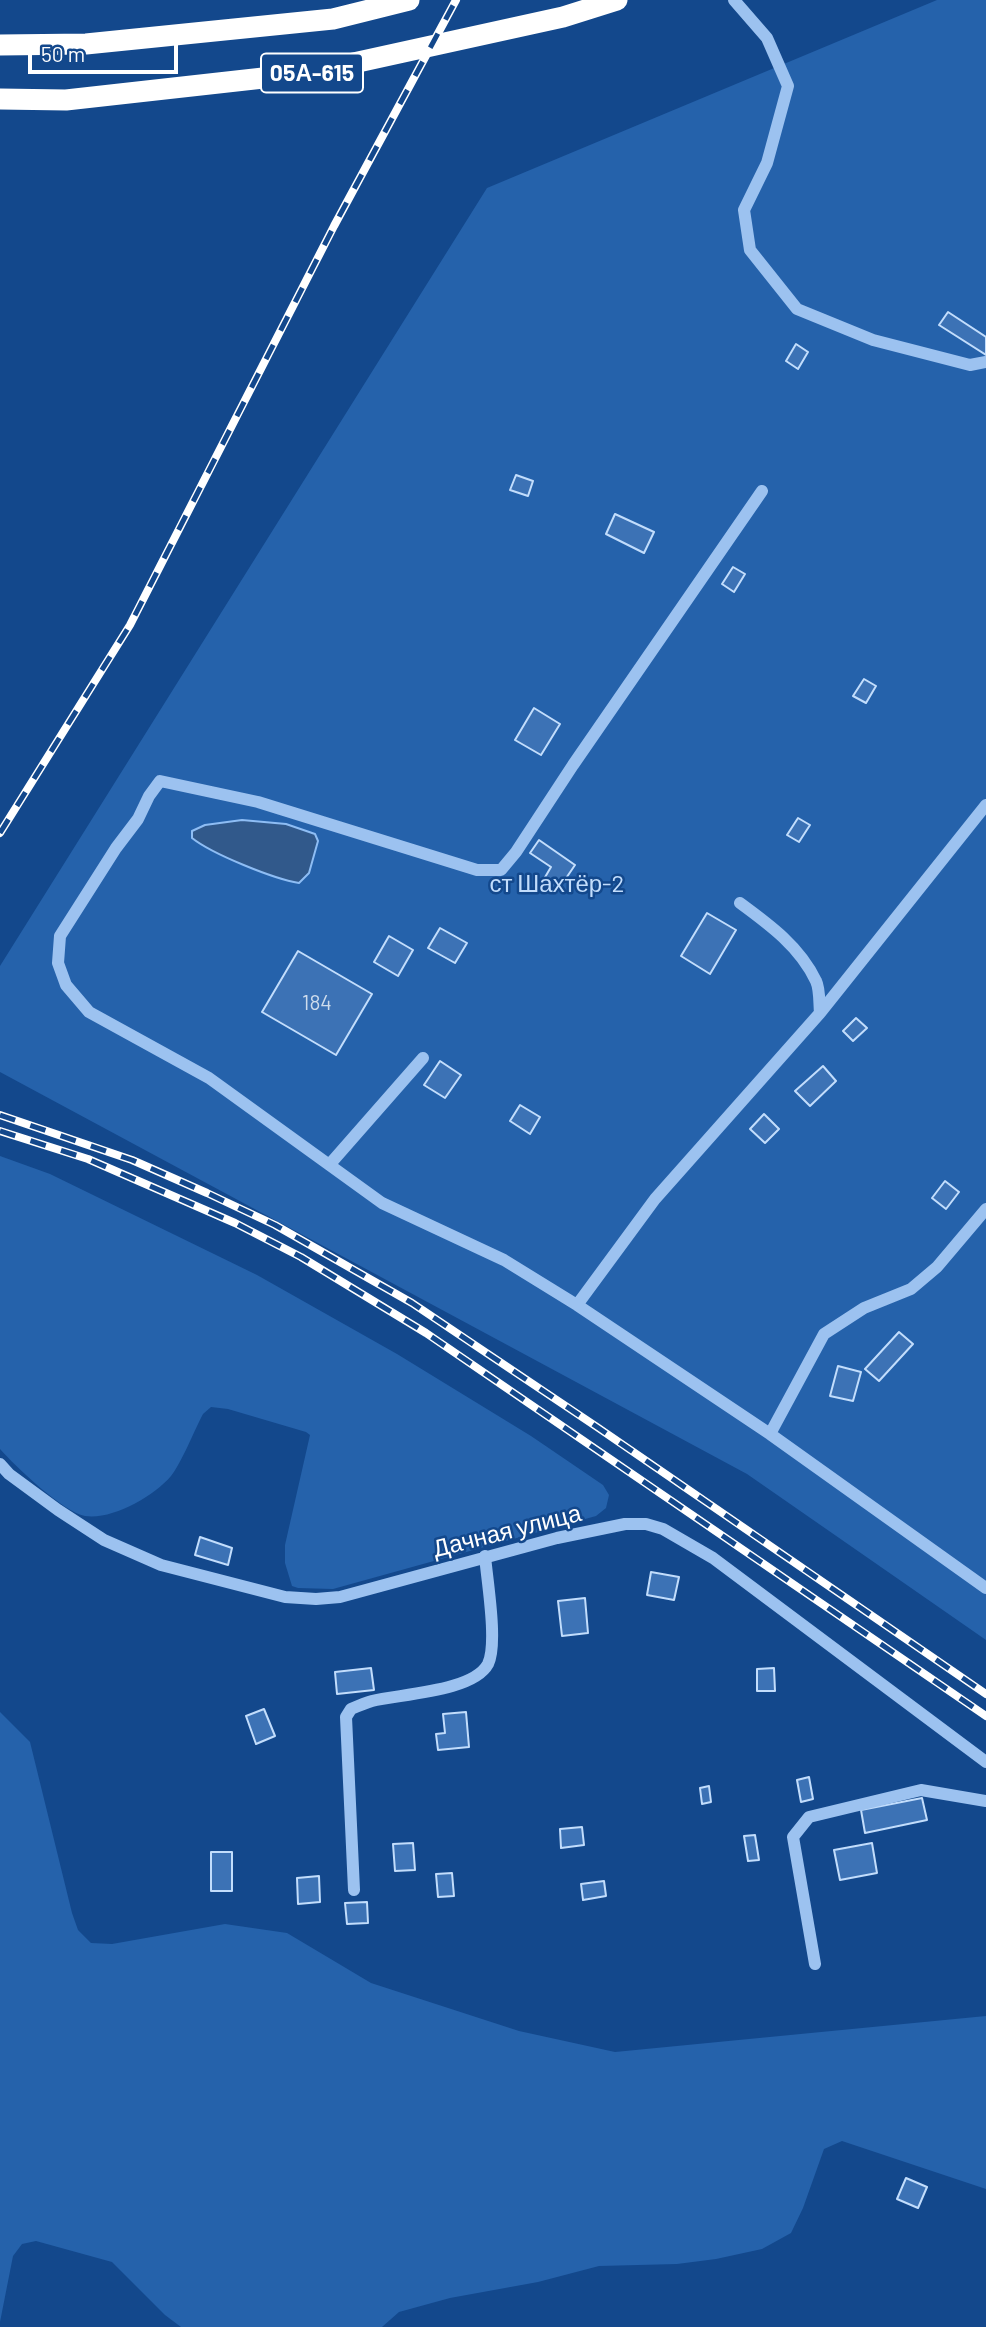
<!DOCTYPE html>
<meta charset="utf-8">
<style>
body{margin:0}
#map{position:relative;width:986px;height:2327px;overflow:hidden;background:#13488c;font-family:Barlow,sans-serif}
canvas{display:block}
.scale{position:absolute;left:28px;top:42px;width:150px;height:32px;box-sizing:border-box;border:4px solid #fff;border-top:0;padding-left:9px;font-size:21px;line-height:24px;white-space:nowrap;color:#fff;-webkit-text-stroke:5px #13488c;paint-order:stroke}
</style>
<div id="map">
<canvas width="986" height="2327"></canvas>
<div class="scale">50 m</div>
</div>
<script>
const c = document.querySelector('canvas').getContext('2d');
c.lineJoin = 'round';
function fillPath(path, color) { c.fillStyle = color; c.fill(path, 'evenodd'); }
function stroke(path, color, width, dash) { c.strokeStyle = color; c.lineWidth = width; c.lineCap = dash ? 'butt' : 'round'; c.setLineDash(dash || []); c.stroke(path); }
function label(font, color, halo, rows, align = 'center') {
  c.font = font + ' Barlow,sans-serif'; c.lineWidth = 5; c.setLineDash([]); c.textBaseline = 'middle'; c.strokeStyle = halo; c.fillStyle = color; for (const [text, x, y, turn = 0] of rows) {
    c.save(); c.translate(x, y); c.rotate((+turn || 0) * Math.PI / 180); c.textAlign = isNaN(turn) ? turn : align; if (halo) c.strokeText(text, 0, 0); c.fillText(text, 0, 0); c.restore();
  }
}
fillPath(new Path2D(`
 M937,0H986V1640L747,1474L0,1072V966L487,188Z
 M0,1156L50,1174L257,1275L397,1354L531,1436L603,1485L609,1495L606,1508L596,1516L333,1589L298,1588L292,1586L285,1563V1545L310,1435L306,1432L228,1409L211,1407L203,1414C195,1429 181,1464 171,1476C153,1497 112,1520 85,1516C63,1512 15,1466 0,1449Z
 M0,1712L30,1742L72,1913L78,1930L91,1943L112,1944L225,1924L287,1933L371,1983L519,2031L615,2052L986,2016V2189L842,2141L824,2149L803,2208L791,2233L762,2249L716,2259L677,2264L599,2266L538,2282L450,2298L399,2312L382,2327H181L165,2315L112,2262L36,2241L22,2244L13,2256L0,2322Z`), '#2562ab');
const water = new Path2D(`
 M242,820L286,824L315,834L318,841L309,873L299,883C274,879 212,854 192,838V831L205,825Z`);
fillPath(water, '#31598b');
stroke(water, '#8ebdf4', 2);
const building = new Path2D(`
 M948,312L986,337V355L939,325Z
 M796,344L808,352L798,369L786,361Z
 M516,475L533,481L528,496L510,490Z
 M615,514L654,532L644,553L606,534Z
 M733,567L745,574L734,592L722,584Z
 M864,679L876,686L866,703L853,696Z
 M534,708L560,724L541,755L515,740Z
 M798,818L810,825L799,842L787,835Z
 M539,840L575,865L556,893L541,884L551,867L530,853Z
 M707,913L736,930L710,974L681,956Z
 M440,928L467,943L455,963L428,948Z
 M389,936L413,950L398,976L374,962Z
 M298,951L372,994L336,1055L262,1012Z
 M856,1018L867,1028L853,1041L843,1031Z
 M440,1061L461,1075L445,1098L424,1085Z
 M823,1066L836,1081L810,1106L795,1091Z
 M520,1105L540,1117L530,1134L510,1121Z
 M764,1114L779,1129L765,1143L750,1129Z
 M945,1181L959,1192L946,1209L932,1198Z
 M899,1332L913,1344L879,1381L865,1369Z
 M838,1366L861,1372L853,1401L830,1396Z
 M200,1537L232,1548L228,1565L195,1555Z
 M651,1572L679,1577L674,1600L647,1595Z
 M585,1598L588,1633L562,1636L558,1601Z
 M371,1668L374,1690L337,1694L335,1672Z
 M774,1668L775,1691H757V1669Z
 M264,1709L275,1736L256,1744L246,1716Z
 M466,1712L469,1747L438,1750L436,1734L445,1733L443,1714Z
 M809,1777L813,1799L801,1802L797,1780Z
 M709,1786L711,1802L702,1804L700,1788Z
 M922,1798L927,1820L865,1833L861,1810Z
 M582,1827L584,1845L561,1848L560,1829Z
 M755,1835L759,1860L748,1861L744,1836Z
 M413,1843L415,1870L395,1871L393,1844Z
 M872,1843L877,1873L840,1880L834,1850Z
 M211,1852H232V1891H211Z
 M452,1873L454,1896L438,1897L436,1874Z
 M319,1876L320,1902L298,1904L297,1878Z
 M604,1881L606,1896L583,1900L581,1884Z
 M367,1902L368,1923L347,1924L345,1903Z
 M906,2178L927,2187L918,2208L897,2199Z`);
fillPath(building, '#3c72b5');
stroke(building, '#c2ddfc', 2);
stroke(new Path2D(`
 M734,0L767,38L788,86L767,163L744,210L750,250L797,309L873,340L970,365L986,362
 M762,491L573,765L516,852L501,870H477L258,802L160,781L149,796L138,819L116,848L60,936L58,963L66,985L89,1012L209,1078L382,1203L504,1260L577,1305L770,1434L986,1588
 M820,1013L986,805
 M330,1164L423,1058
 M577,1305L655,1199L820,1013C819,1003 820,989 816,981C800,947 770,925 740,903
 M770,1434L824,1334L864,1308L911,1289L937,1267L986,1209
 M0,1464L9,1474L58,1510L104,1540L161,1565L285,1597L316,1599L340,1597L557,1538L625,1524H646L663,1529L713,1558L986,1762
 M354,1890L346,1717L351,1709C358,1706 365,1703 372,1701C399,1694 473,1692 488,1664C498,1644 487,1580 485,1556
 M815,1964L793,1837L809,1817L921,1790L986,1801`), '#9cc2f0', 12);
stroke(new Path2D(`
 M0,45L86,44L333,19L409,0
 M0,99L66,100L308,73L563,17L617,0`), '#fff', 21);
const rail = new Path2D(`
 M0,833L130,625L334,226L456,0
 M0,1115L132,1160L207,1193L275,1225L412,1303L597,1427L986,1694
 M0,1131L88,1159L235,1223L301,1257L426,1333L986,1716`);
stroke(rail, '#fff', 8);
stroke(rail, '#13488c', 5, [16]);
label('21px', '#cedcec', null, [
 ["184",317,1003]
]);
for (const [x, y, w] of [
 [312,73,102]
]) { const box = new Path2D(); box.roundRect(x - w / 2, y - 19.5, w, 39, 5); c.fillStyle = '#13488c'; c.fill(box); stroke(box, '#fff', 2); }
label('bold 23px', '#fff', null, [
 ["05А-615",312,73]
]);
label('24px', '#c2ddfc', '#13488c', [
 ["ст Шахтёр-2",557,884]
]);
label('24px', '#fff', '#13488c', [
 ["Дачная улица",507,1531,-14]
]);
</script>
